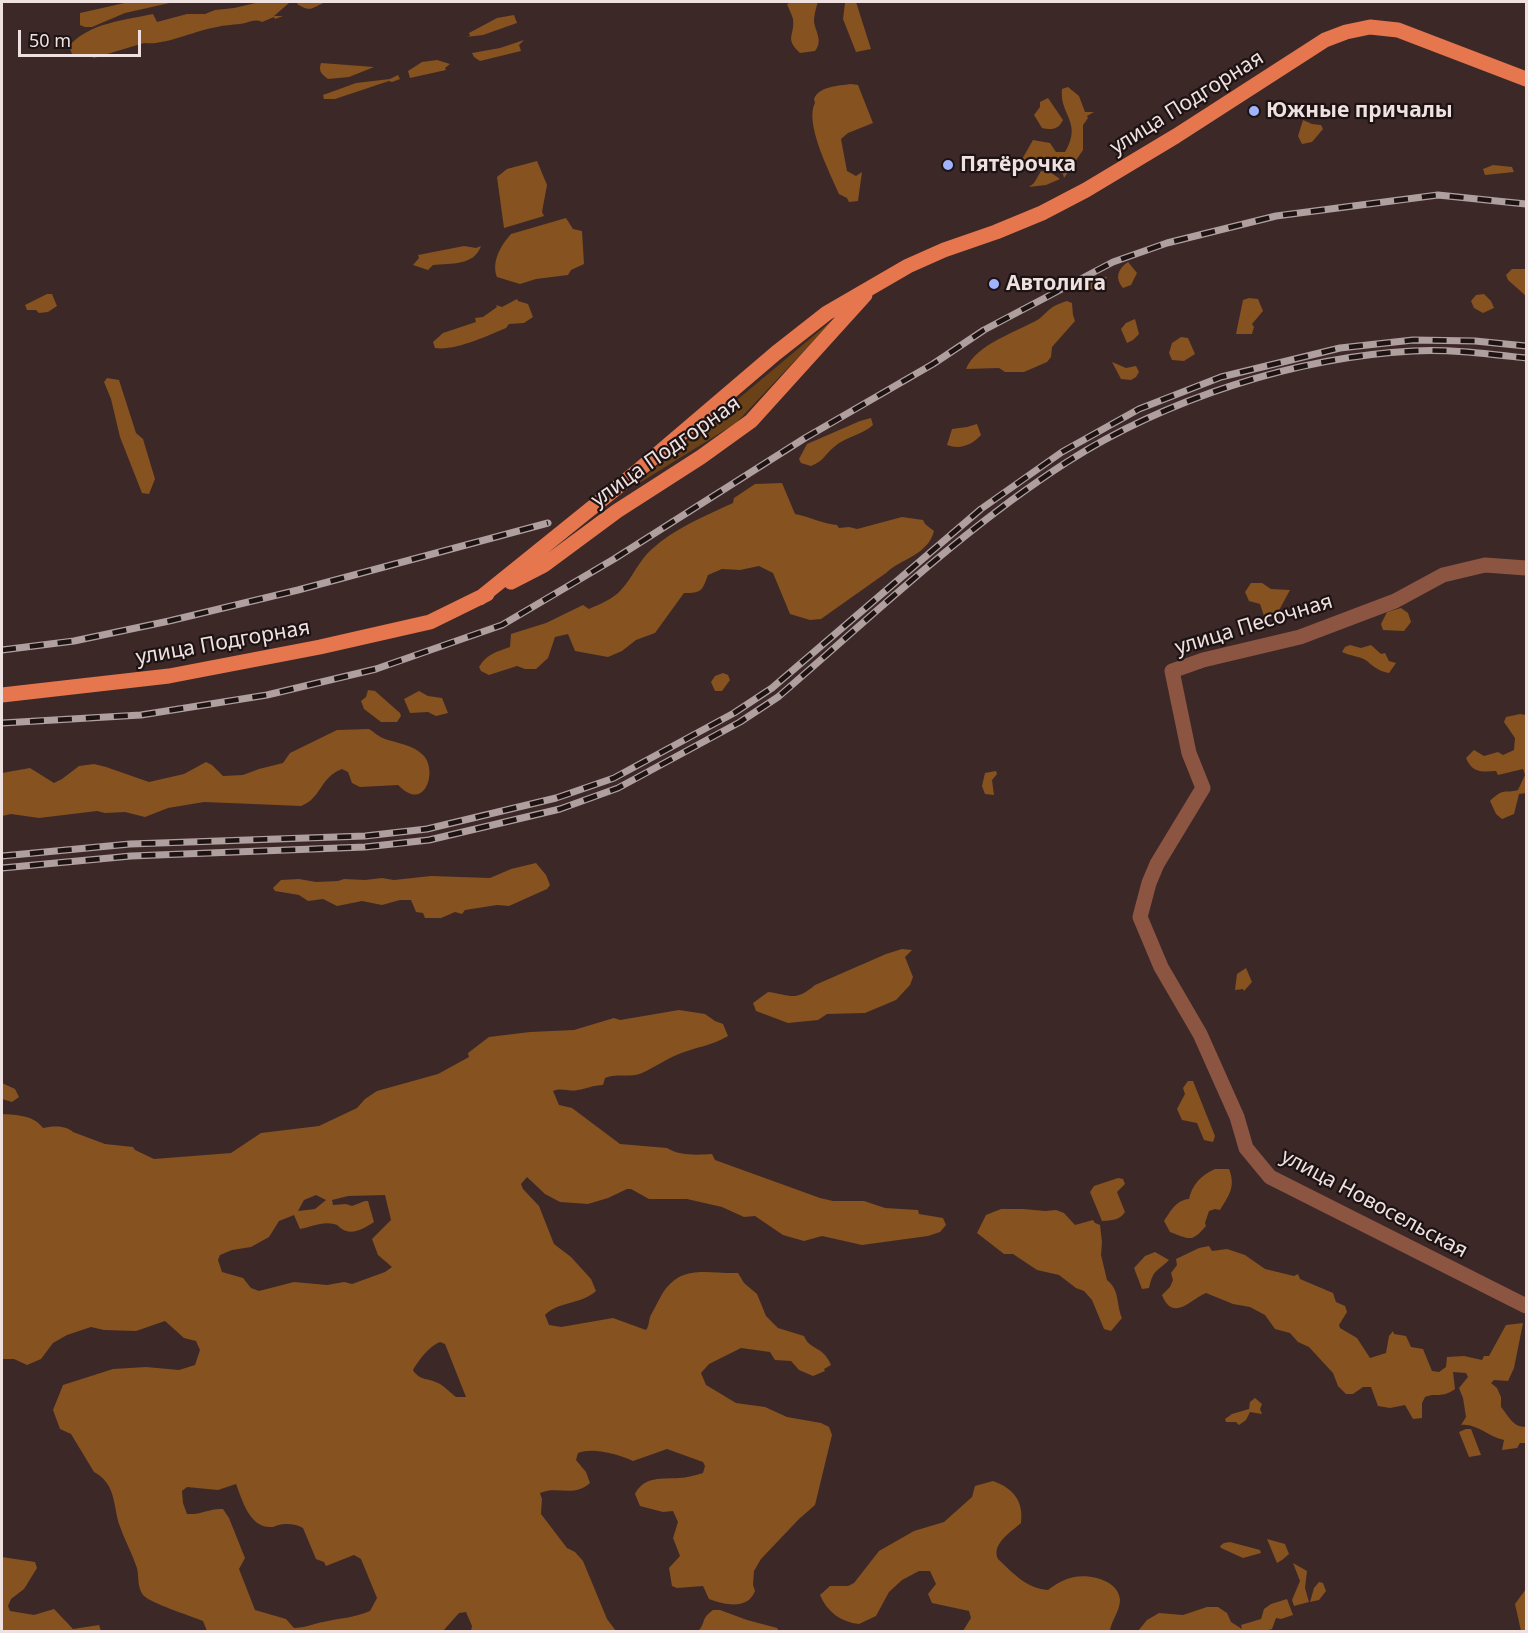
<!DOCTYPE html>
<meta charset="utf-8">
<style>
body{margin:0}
#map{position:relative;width:1528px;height:1633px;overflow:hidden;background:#3d2828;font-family:"Noto Sans",sans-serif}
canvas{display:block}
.frame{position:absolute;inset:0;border:3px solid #f0e1e1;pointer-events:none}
.scale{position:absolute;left:18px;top:30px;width:123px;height:27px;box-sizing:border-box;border:3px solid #f0e1e1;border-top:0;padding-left:8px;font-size:18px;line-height:21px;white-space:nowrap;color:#f0e1e1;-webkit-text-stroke:4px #1d1313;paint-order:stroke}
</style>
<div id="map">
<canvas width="1528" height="1633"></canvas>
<div class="frame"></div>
<div class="scale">50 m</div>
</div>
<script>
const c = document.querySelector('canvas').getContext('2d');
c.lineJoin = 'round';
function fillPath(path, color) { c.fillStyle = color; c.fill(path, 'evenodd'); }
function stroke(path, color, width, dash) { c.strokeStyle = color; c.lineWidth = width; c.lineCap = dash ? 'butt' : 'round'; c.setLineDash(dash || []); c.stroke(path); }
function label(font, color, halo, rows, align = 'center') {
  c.font = font + ' "Noto Sans",sans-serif'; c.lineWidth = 4.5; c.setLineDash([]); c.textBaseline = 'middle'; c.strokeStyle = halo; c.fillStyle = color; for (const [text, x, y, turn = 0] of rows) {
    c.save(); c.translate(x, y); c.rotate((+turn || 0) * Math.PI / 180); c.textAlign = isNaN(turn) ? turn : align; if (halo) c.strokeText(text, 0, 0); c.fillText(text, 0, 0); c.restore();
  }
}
fillPath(new Path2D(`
 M836,317L736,423L633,487Z`), '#6b4218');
fillPath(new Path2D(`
 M129,2H174L125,13L92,27H85L80,25V13Z
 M260,2L289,3L274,16H283L275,19L274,17L262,22C254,18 248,23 240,24C232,25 224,25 217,27C196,30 164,46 144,43L94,58L89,55L90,54H72L69,46C89,23 125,20 153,14L157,22L187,14H205L215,10L234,8Z
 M298,2H327C312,6 313,14 297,4Z
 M792,2H818C816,7 814,16 814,22C816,33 823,41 815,51L800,53C784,38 795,36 793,19C792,15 789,9 787,4Z
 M836,2H856L871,49L856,52L843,19L845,3Z
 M514,15L517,23L483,35L466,37L470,36L469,33L497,18Z
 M524,40L519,45L521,51L480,61L474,57L472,53L500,48Z
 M437,60L450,64L445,68L446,70L410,78L408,71L422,62Z
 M321,63L374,67L349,77L328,79C322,74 318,72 321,63Z
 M398,75L400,79L392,82L389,81L335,99H324L323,95L356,83L390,79Z
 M851,84L858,85L873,123L848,133L841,139L847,171L856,176L862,172L858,201L849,202L847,198L839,194C830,173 804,123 815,103L814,99C819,86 838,86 851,84Z
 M1068,87L1079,96L1085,112H1094L1087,116L1088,118L1083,125V150L1064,178L1063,174C1050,168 1036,169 1023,165L1021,161L1033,140L1050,143L1056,152H1065C1083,122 1059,115 1062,89Z
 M1048,98L1063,120C1058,130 1052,130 1042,128L1034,115L1040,107V102Z
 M1303,120L1312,124L1321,125L1323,129L1312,142L1302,144L1298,136Z
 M537,161L547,185L542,212L544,216L504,228L497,177L507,169Z
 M1493,165L1512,167L1514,172L1485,175L1483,169Z
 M1041,171L1050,172L1060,179L1046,185L1029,187L1034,183Z
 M566,218L573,229L582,231L584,264L571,270L568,275L536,279L520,284L497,277C491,262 501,245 511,234Z
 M464,246L476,248L481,246C474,266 451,263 433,265L428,270L413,265L419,258L418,255Z
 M1128,262L1137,273L1131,285L1123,288C1115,279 1117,269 1128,262Z
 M1512,269H1526V296L1508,280L1506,275Z
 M1095,276L1107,277L1101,289H1085Z
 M47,294H52L57,306L48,312L39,313L36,310H27L25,305Z
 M1484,294L1491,301L1494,308L1483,313L1474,308L1471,301L1476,295Z
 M1249,298L1258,299L1263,311L1252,324L1254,327L1252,334H1236L1243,300Z
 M517,299L518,301L528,304L533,317L524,323L509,324L506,328C487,336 455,351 435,348L433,342L443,333L476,322L475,318L483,317L497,307L496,305L502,307Z
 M1067,301L1072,303L1073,315L1075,321L1052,347L1051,357L1047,362L1024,372H1005L999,368L966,369C976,344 1017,332 1039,319C1043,316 1046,312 1050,309C1055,305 1061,303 1067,301Z
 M1135,319L1139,334L1133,340L1127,343L1121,329L1126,323Z
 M1181,337L1188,338L1195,354L1184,361L1172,360L1169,353L1172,343Z
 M1112,362L1126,368L1136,366L1139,372L1136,377L1131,380L1121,379Z
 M107,378L119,380L136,433L143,439L155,479L149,494L142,493L120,437L111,399L104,382Z
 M871,418L873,425C862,435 845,437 834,447C824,455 824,461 811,466L801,463L799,459L807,444L860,421Z
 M977,424L981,435C972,445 960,450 947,445L952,429L967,427Z
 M782,483L795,514C810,517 823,524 837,525L839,528L849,527L857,529L902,517L923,520L925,524L934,531C928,555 902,558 886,573L821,619L810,620L790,614L773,573L759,566L740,570L722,569L708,575C702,591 702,593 684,593L655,633L636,640L622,651L608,657L575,651L568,634L555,637L548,658L536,669H525L517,666L489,675L481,671L479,667C487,654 496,652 510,647L511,634L546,623L583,605L589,609C600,604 613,599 621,590C633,577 639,560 652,549C675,528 705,516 733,503L734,498L755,484Z
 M1251,583H1262L1271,589L1290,590L1276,616L1272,617L1264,616L1260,604L1249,601L1245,592Z
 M1401,608L1408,613L1411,622L1404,631L1383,630L1381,624L1387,612Z
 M1350,645L1361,648L1371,645L1381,654L1385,653L1389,661L1396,663L1389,673C1379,671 1374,667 1367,661C1360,656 1350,656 1342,652L1345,647Z
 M723,673L728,675L730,680L722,691H715L711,682L715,676Z
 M368,690L375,691L400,713L401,716L397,722H381L364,709L361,701L366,697Z
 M419,691L428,696L442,698L448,713L436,716L428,712L410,713L404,699Z
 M1520,714L1526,715V793L1519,794L1514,814L1502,819L1496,814L1490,801C1504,787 1504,794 1518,790L1525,775L1523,769L1498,775L1496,771C1482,772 1472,773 1466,758L1474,750L1484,756L1498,752L1503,755L1514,750L1515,738L1504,722L1506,717Z
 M369,729C374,732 379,737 385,739C397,743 413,745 423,755C438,769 426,814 398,785L360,787L352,783L348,772L342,769C319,778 322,798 301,806L204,802L168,808L145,817L125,812L105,813L97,811L39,818L11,814L2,816V773L30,768L54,783L62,779L79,766L94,764L106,767L149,782L184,774L206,762L212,765L223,776L243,775L259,769L283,763L290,753L337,730Z
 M996,771L997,774L992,780L994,795L985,794L982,786L985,773Z
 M536,863L546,875L550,885L547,889L509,906L497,905L465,910L462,914L455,912L441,918H425L423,913L416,912L411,900H400L382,905L362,901L337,906L323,899L308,901L299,895L275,891L273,888L281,880L299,879L316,882L338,881L344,879L365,880L382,878L394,880L431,876L490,878L511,869Z
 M902,949L912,950L905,957L913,977L910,985L896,1000L865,1013L827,1014L818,1020L788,1023L756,1011L753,1003L768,992C791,995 795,1002 815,985L886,954Z
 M1246,968L1252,982L1244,991L1243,989L1235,990L1237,974Z
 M679,1010L705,1014L715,1021L723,1024L728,1036C712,1046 695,1047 679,1054C666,1059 655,1067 642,1073C631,1078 616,1073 605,1078L603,1085C593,1085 586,1089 578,1090C569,1092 562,1087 553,1091L559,1105L572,1108L620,1144L667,1148C679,1156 698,1155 712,1154L715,1160L820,1198L833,1201H864L885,1208L918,1210L919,1214L943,1218L946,1225L940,1232L928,1236L862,1245L822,1236L804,1241L783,1235L755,1216L744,1217L722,1207L687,1199H649L631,1189H627L608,1198L588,1204L560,1202L545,1194L527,1177L521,1184L523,1189L539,1206L554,1244L571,1257L591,1279L596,1291C580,1305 559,1301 545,1315L549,1325L561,1327L613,1318L646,1330C650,1325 648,1319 652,1313C655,1307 658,1302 661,1296C680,1263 706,1274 738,1273L744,1283L757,1294L766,1316L778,1328L804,1336C810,1351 823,1345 831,1365L824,1369L825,1371L813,1376L799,1370L791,1361L775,1360L770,1352L741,1348L709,1364L701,1373L706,1385L736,1403L765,1407L787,1417L821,1423L829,1427L832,1435L815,1505L799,1519L761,1559L754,1571L753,1585L755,1591C748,1610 725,1605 709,1599L703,1586L677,1588L672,1586L669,1568L680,1556L673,1538L678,1522L673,1511L663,1512L640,1506L635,1494C644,1476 662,1479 679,1478C687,1478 695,1475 703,1473L705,1466L703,1462L667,1449L633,1461C618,1454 593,1447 578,1453L576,1460L586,1472L590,1483C573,1498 558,1485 540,1493L542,1499L541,1514L567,1548L575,1552L583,1561L607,1619L616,1631H471L472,1626L466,1612L459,1613L443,1631H207L203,1621C191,1616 150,1603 143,1595C137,1587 139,1576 137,1568C132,1553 124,1539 119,1524C113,1504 116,1484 94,1472L71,1434L60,1429L53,1410L63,1385L113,1369L146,1367L179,1370L195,1365L200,1350L196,1341L184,1338L165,1321L136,1331L104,1330L91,1327L67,1335L53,1343L41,1359L27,1365L14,1359H2V1114C16,1115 34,1115 43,1128C52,1126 66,1125 73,1132L105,1144L133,1147L135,1150L154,1159L231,1153L261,1133L319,1126L357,1108L365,1099L377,1091L438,1074L469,1057L468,1053L489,1037L530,1032L574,1030L614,1018L620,1020ZM316,1195L326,1200L315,1209L298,1211L304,1200ZM385,1195L391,1220L372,1239L378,1255L392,1267L385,1272L352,1284L344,1282L327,1285L294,1282L259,1291L251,1288L243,1278L222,1272L218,1260L220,1255L232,1250L251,1247L269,1237L279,1221L294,1215L300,1229C311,1227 322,1221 334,1224C339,1225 337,1226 342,1229C352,1236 365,1228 374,1222L368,1201H365L352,1206L346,1204L333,1205L332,1200L348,1196ZM440,1342L445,1344L466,1397H456C451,1393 445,1387 440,1384C430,1378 419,1381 413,1370C419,1360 429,1346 440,1342ZM236,1484C242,1499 249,1527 270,1527C277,1527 273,1526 279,1525C286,1523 297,1524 303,1528L316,1559L324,1562L326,1566L354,1555L361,1559L377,1598L370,1611C354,1618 340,1618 323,1622C313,1624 304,1628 294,1628L286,1619L255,1610L239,1569L245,1558L229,1518L223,1509C210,1508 201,1515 187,1514L183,1503L182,1491L187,1487L218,1490Z
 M1188,1081H1193L1215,1136L1213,1142L1204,1140L1197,1123L1182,1120L1177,1109L1185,1094L1183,1088Z
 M2,1083L15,1089L19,1097L12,1102L2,1099Z
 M1215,1169H1229C1236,1187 1229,1195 1220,1210L1215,1209L1209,1211L1205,1223L1206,1226C1192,1242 1191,1240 1170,1232L1164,1221C1170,1212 1176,1200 1189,1199C1192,1185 1201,1175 1215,1169Z
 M1118,1178L1123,1179L1125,1184L1117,1192L1125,1212C1119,1221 1112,1220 1102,1221L1090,1192L1094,1186Z
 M1001,1209H1023L1045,1211L1056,1210L1064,1213L1075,1225L1093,1220L1095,1223L1100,1225L1102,1242L1101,1255L1107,1280C1120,1290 1116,1304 1122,1318L1111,1331L1104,1329L1092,1300L1084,1291L1076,1288L1059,1275L1037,1270L1013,1254H1004L977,1233L986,1215Z
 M1209,1246L1212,1251L1227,1249L1245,1255L1265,1269L1294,1276L1298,1274L1300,1279L1333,1293L1336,1302L1345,1306L1347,1312L1339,1325L1340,1328L1357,1338L1370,1358L1386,1353L1389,1336L1393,1331L1394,1334L1406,1336L1411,1347L1423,1349L1432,1371L1439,1372L1446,1367L1447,1357L1464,1356L1482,1360L1484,1356H1489L1506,1325L1523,1323L1514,1368L1508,1381L1494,1380L1491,1383L1497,1388L1501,1397V1407C1509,1416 1512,1427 1526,1427V1443H1520L1517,1448L1502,1450L1504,1440C1489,1437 1476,1423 1461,1425L1466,1417L1463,1398L1459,1388L1468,1377L1466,1373L1453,1372L1455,1389C1441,1399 1437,1392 1425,1397L1422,1403V1418L1413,1419L1405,1405L1390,1408L1378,1406L1371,1387H1363L1353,1394H1346L1338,1386L1333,1373L1309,1347L1298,1342L1290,1333L1275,1329L1265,1315L1250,1307L1233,1304L1206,1293C1191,1299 1173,1323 1162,1295L1170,1287L1173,1280L1171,1273L1177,1265L1176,1259L1199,1248Z
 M1155,1252L1169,1260C1156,1273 1154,1268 1149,1288L1142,1289L1134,1268L1145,1256Z
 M1255,1398L1262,1404L1260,1409L1262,1414L1250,1412L1246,1420L1239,1425L1236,1422H1226L1225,1419L1232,1414L1249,1409L1250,1402Z
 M1466,1429H1471L1481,1455L1469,1457L1459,1432Z
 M993,1481C1013,1488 1024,1501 1021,1523C1011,1532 991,1544 998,1559C1014,1574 1026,1588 1048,1590C1056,1584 1064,1579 1074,1577C1089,1574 1119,1580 1120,1600C1120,1611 1111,1621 1110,1631H963L971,1618L969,1611L932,1603L928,1594L936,1584L930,1571H919L902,1580L889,1592L876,1616L859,1624C841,1622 827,1612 820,1595L830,1586H848L854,1583L879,1551L914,1531L944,1522L972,1497L975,1486Z
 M1267,1539L1285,1544L1289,1554L1282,1560L1277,1563Z
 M1230,1542L1260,1550L1261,1553L1243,1558L1221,1548L1220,1546L1224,1543Z
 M2,1557L35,1562L37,1568L24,1589L11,1599L8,1606L10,1611L34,1615L54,1609L73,1629L99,1625L101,1631H2Z
 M1293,1563L1307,1571L1305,1588L1309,1602L1294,1606L1292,1600L1300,1581Z
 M1319,1582L1323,1583L1326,1591L1319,1600L1310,1602L1314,1588Z
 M1526,1589V1631H1521L1515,1604Z
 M1287,1599L1293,1615L1281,1619L1276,1618L1272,1629L1265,1631H1138L1147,1620L1159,1613L1183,1615L1207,1607H1218L1227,1613L1231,1622L1242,1629L1241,1625L1261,1619L1264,1609L1271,1604Z
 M713,1610H720L747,1620L777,1628L779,1631H698C706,1624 700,1619 713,1610Z`), '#855220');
stroke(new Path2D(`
 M1526,568L1485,565L1443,575L1395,601L1300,637L1203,660L1172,671L1189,753L1203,788L1157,864L1149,883L1140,917L1161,967L1200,1034L1237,1117L1246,1148L1270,1177L1526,1306`), '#8b5541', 15);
stroke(new Path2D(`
 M511,582L544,565L617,511L701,457L751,421L865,295
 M480,598L640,469L776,353L827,313L908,266L944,250L996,232L1042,213L1086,190L1176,136L1325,40L1346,32L1370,27L1398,30L1526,79
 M2,695L169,676L320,647L430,622L487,594`), '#e6764d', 15);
const rail = new Path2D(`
 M2,650L74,641L169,621L298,590L548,523
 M2,723L141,715L267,695L376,669L502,625L614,559L805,438L933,364L984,330L1113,262L1167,243L1276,216L1438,195L1526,204
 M2,856L130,844L365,836L427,829L556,798L614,778L734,713L772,688L981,509L1062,452L1139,409L1221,377L1340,348L1413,340L1475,341L1526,346
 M2,868L131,856L365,847L429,840L560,809L618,788L740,722L778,697C871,617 964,528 1067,462C1166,399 1296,357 1413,351C1451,349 1489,354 1526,358`);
stroke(rail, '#b09f9f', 7);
stroke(rail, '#1d1313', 4.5, [14]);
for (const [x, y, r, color] of [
 [1254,111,6,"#a0b3fd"],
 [948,165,6,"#a0b3fd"],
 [994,284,6,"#a0b3fd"]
]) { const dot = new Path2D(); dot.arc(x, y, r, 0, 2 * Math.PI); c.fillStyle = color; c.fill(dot); stroke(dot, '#1d1313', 2); }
label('21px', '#f0e1e1', '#1d1313', [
 ["улица Подгорная",1187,103,-32],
 ["улица Подгорная",666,452,-35],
 ["улица Песочная",1254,625,-17],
 ["улица Подгорная",223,643,-10],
 ["улица Новосельская",1374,1204,28]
]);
label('bold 21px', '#f0e1e1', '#1d1313', [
 ["Южные причалы",1266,111],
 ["Пятёрочка",960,165],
 ["Автолига",1006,284]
], 'left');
</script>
